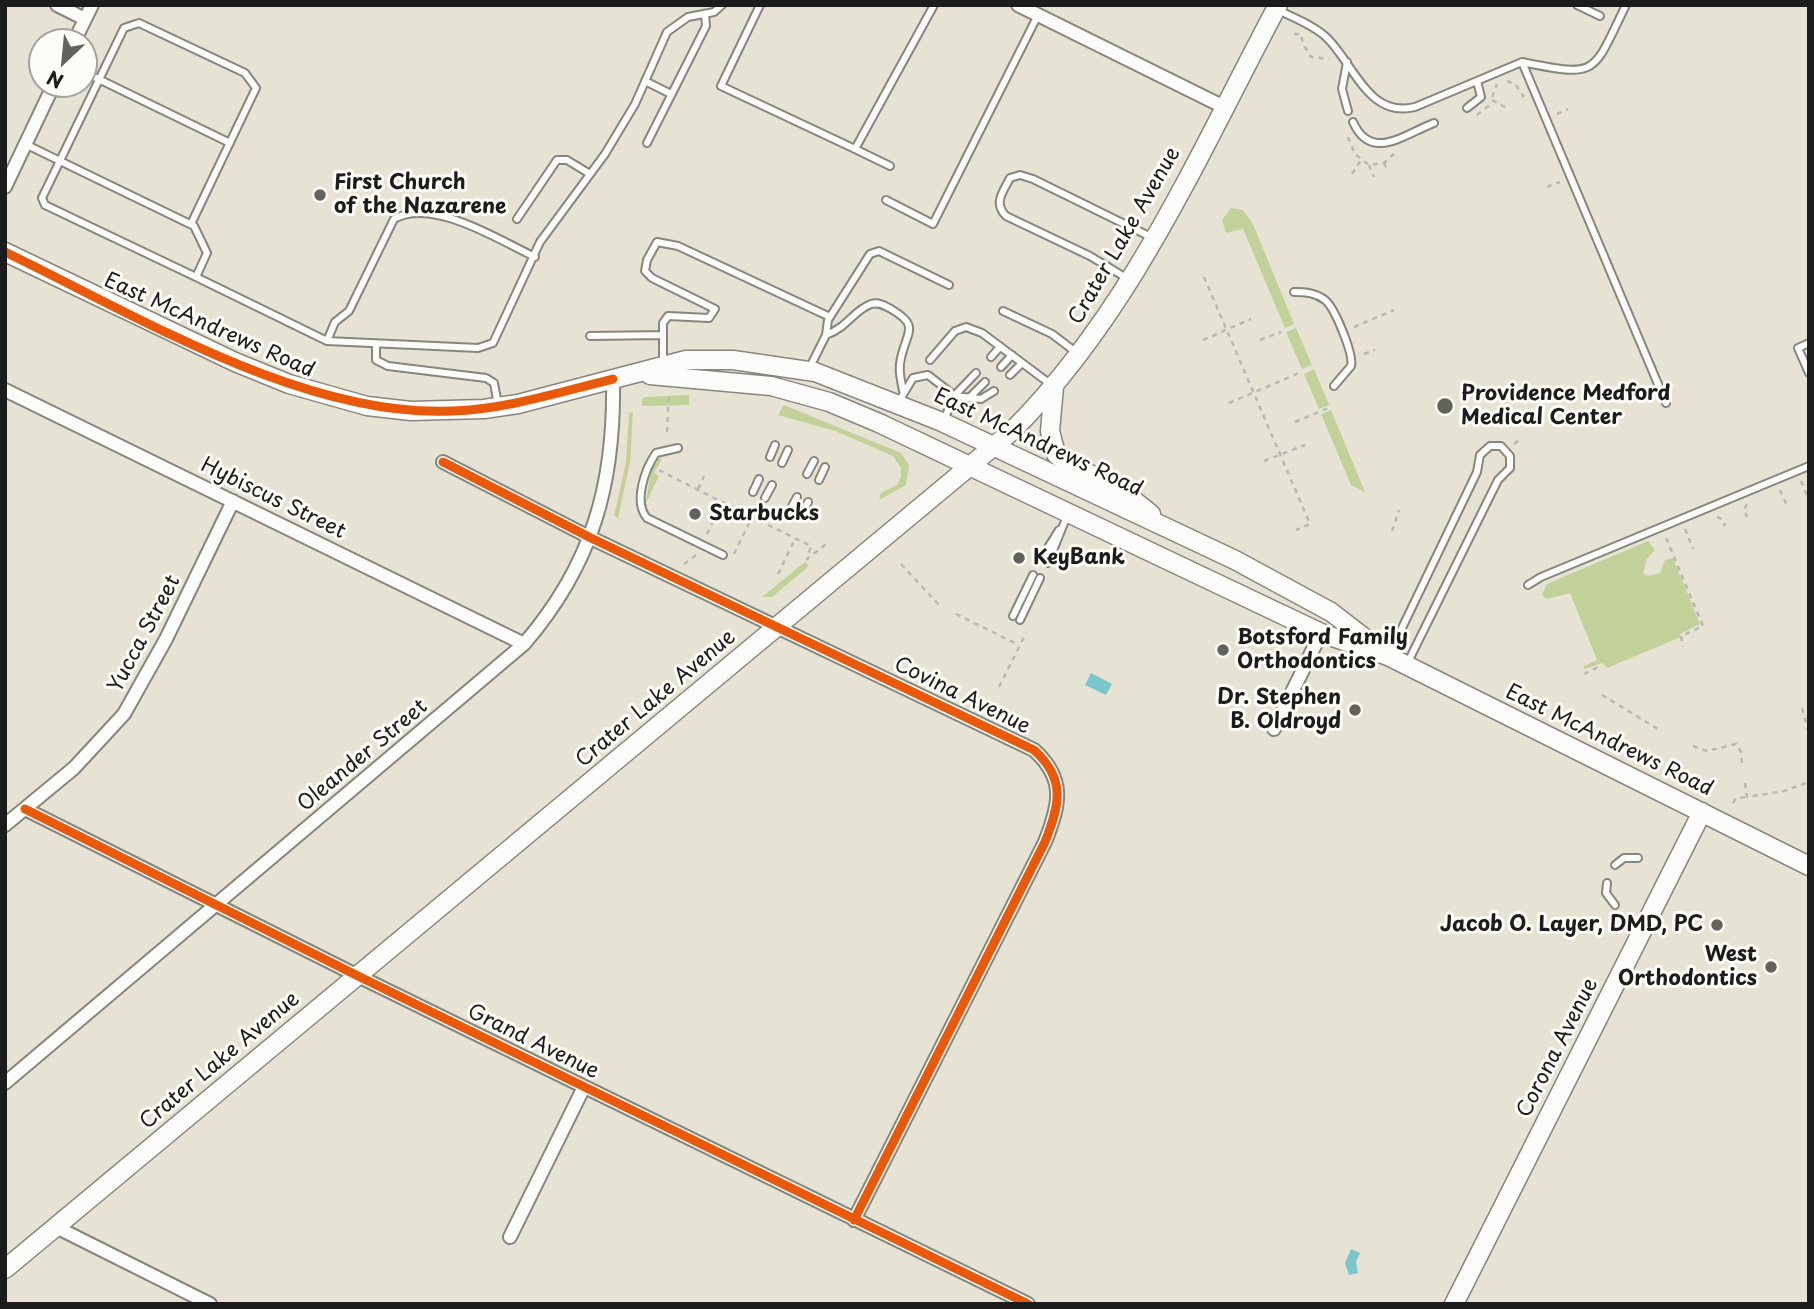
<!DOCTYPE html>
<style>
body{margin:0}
#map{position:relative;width:1814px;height:1309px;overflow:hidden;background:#e6e3d4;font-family:"Playpen Sans",sans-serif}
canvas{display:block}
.frame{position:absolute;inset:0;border:7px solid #1c1c1c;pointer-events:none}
.north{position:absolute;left:28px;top:28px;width:70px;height:70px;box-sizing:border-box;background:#fdfcf7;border:2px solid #a3a29f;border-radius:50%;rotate:206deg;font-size:19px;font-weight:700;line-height:28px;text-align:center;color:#1c1c1c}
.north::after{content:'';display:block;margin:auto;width:24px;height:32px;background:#63625c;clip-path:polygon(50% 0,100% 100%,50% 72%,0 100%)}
</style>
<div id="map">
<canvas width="1814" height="1309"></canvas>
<div class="frame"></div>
<div class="north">N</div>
</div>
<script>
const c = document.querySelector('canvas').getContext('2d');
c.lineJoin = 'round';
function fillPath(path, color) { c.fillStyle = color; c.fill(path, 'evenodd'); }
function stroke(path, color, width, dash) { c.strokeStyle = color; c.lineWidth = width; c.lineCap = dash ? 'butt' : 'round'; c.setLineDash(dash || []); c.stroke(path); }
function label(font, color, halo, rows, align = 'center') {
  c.font = font + ' "Playpen Sans",sans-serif'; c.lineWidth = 6; c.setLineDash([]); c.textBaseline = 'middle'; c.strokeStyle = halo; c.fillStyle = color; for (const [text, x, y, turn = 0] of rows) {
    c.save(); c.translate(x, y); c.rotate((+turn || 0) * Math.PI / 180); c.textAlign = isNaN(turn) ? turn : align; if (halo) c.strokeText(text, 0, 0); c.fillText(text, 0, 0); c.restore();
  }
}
fillPath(new Path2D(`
 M1231,208L1243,210L1253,224L1294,324L1285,328L1243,229L1226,233L1222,220Z
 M1296,328L1312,365L1302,369L1286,332Z
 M1314,369L1329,405L1319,409L1304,374Z
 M689,395V405L642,406V399L645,397Z
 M784,405L901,453L909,465L906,485L879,500L881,493L897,485L901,477V468L893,456L835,431L778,415Z
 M1331,410L1365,492L1351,485L1321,414Z
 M633,412L630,463L618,518L614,516L626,462L629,413Z
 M658,457L662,459L654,473L659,476L645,505L651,472Z
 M1648,541L1655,550L1647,559L1643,573L1647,576L1660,573L1665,560L1673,558L1700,624L1680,634L1681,637L1607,668L1603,663L1584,669V666L1597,660L1570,593L1547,599L1542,595L1547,584Z
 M805,562L809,566L772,597H762Z`), '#c2d19a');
fillPath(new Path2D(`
 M1091,673L1112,684L1106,695L1085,685Z
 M1351,1249L1360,1253L1356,1262L1358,1273L1349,1275L1345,1263Z`), '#7ac6ca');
const lane = new Path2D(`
 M760,5L721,86L855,149
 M1577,5L1600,16
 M1278,10C1294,18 1313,25 1326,37C1353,62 1368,119 1415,107L1522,62L1666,403
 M1347,62L1342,89L1348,111
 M1522,62C1600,78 1592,74 1626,5
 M84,72L230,143
 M645,81L671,94
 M1467,108L1481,97L1477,81
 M1353,122C1371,162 1403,135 1434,123
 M647,143L706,26L705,14
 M25,144L194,226L207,253L196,277L327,341L478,348L493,343L540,242L605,154L635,104L667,32L688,17L714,12L722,5
 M890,166L855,149L934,5
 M886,200L933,224L1038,15
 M517,219L557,160H567L590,174
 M191,224L256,88L245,73L139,23L124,28L42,198L45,205L196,277
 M1128,279L1090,256L1006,216C993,203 1003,192 1010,178L1020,175L1033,179L1153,238
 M1294,292C1306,292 1316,293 1325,300C1335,308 1354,355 1351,366L1334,386
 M1003,311L1052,334L1077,353
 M826,335C848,327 854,310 871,304C878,302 884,305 891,309C920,326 907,331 901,358C898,370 901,380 903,391
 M590,336L663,335
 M327,341L335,322L349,311L394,219C432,197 499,240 535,257
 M376,343V360L388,366L486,378L494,383L498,405
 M1809,343L1798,348L1809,373
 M991,357L1000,347
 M930,360L955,331L966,327L982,333L1053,386
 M663,365V323L668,316L709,318L715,309L652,278L645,271L647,260L657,242L678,246L830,317
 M1001,367L1012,355
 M809,369L826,335L828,320L870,254L879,251L949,285
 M1010,375L1022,363
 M954,396L976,373
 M955,396L981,399L994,391
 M968,399L985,382
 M898,403L913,378L928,375L955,396L943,421
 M678,448L656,453C645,469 633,502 647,518L723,555
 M770,457L775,445
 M782,463L788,450
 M807,474L814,461
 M819,480L825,467
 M753,492L759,479
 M765,498L772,485
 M790,510L797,497
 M801,515L808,502
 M1041,559L1059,530
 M1048,563L1067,516
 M1528,585L1541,577L1809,466
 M1013,616L1033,575
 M1020,620L1040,578
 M1389,655L1477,472L1480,455L1490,446H1501L1510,456V468L1498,480L1407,664
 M1615,865L1624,858H1638
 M1607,883L1606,893L1615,905`);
const street = new Path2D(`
 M57,5L85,19
 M1018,5L1224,107
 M74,42L92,5
 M5,187L54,84
 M5,390L524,644
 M443,462L591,538L1034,750C1066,779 1060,804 1045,842L854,1220
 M1274,729L1321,633
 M25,809L358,976L1028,1304
 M5,825L74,768L124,714L166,639L233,501
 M5,1083L524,644C593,564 615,483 613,379
 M56,1227L210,1304
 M510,1237L584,1087`);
const secondary = new Path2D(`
 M5,252L235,362L289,384L367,406L411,411L484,409L518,404L686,360H733L815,372L942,422L1235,560L1331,612L1388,656
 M650,375L771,386L829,402L879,423L1321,633L1388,656L1809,866
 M1054,387L1050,431L1056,454L1066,463L1117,487L1151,514
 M5,1269L1012,431C1132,311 1199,153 1278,5
 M1454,1304L1702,812`);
stroke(lane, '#87867e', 10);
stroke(street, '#87867e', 16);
stroke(secondary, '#87867e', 21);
stroke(new Path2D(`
 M1294,34H1301L1303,44L1311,57L1329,59
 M1507,81L1515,84L1524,97
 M1492,97L1497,84
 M1492,100L1505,107
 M1557,114L1568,109
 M1477,115L1491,104
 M1348,137L1355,154L1369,165L1384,163L1395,153
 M1384,163L1388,171
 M1369,165L1374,177
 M1352,174L1361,160
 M1547,187L1560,182
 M1204,277L1310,524L1296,530
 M1354,327L1394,310
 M1203,340L1251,319
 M1260,340L1281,332
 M1364,354L1375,350
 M1229,403L1299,373
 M1295,422L1331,407
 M667,432L669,392
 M1514,444L1520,439
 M1264,461L1305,445
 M659,470L734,508
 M1801,481L1809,500
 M698,489L704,476
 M1780,490L1788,508
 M1747,504L1744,510L1747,517
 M750,516L811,546L807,559L825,545L829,548
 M1717,517L1722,519L1725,526
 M1685,529L1693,549
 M1392,531L1399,510
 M707,534L722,502
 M1666,538L1703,626L1681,636L1683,647
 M734,554L752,517
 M684,564L696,555
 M901,564L940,606
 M778,574L795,539
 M956,614L1019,645
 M1584,674L1602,665
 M999,687L1026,633
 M1602,695L1658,729
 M1802,708L1809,734
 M1693,746L1707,751L1736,744L1741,752L1742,763
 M1745,783L1747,797L1784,791L1809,782
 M1733,803L1736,798L1747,797`), '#b8b8b5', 2.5, [5, 5]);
stroke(lane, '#fbfbf9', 6);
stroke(street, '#fbfbf9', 12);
stroke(secondary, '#fbfbf9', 18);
stroke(new Path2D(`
 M5,252C136,315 304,418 452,411C508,409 559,392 613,379
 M443,462L591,538L1034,750C1066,779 1060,804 1045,842L854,1220
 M25,809L358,976L1028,1304`), '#e8590c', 9);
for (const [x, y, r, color] of [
 [320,195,7,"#63625c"],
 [1445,406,9,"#63625c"],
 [695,514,7,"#63625c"],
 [1019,558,7,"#63625c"],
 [1223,650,7,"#63625c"],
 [1355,710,7,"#63625c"],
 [1717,925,7,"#63625c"],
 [1771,967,7,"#63625c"]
]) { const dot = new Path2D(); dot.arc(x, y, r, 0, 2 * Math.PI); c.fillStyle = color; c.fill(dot); stroke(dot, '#fdfcf7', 2.5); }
label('bold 21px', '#1c1c1c', '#fdfcf7', [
 ["First Church",334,183],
 ["of the Nazarene",334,207],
 ["Providence Medford",1461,394],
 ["Medical Center",1461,418],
 ["Starbucks",709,514],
 ["KeyBank",1033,558],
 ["Botsford Family",1237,638],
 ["Orthodontics",1237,662],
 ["Dr. Stephen",1341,698,"right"],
 ["B. Oldroyd",1341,722,"right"],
 ["Jacob O. Layer, DMD, PC",1703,925,"right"],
 ["West",1757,955,"right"],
 ["Orthodontics",1757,979,"right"]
], 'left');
label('21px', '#1c1c1c', '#fdfcf7', [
 ["Crater Lake Avenue",1125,236,-60],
 ["East McAndrews Road",209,326,24],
 ["East McAndrews Road",1038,443,25],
 ["Hybiscus Street",273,499,26],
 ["Yucca Street",145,634,-62],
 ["Covina Avenue",962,696,26],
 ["Crater Lake Avenue",656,699,-40],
 ["East McAndrews Road",1609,741,26],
 ["Oleander Street",363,756,-40],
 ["Grand Avenue",533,1042,26],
 ["Corona Avenue",1558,1048,-63],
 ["Crater Lake Avenue",220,1061,-40]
]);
</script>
